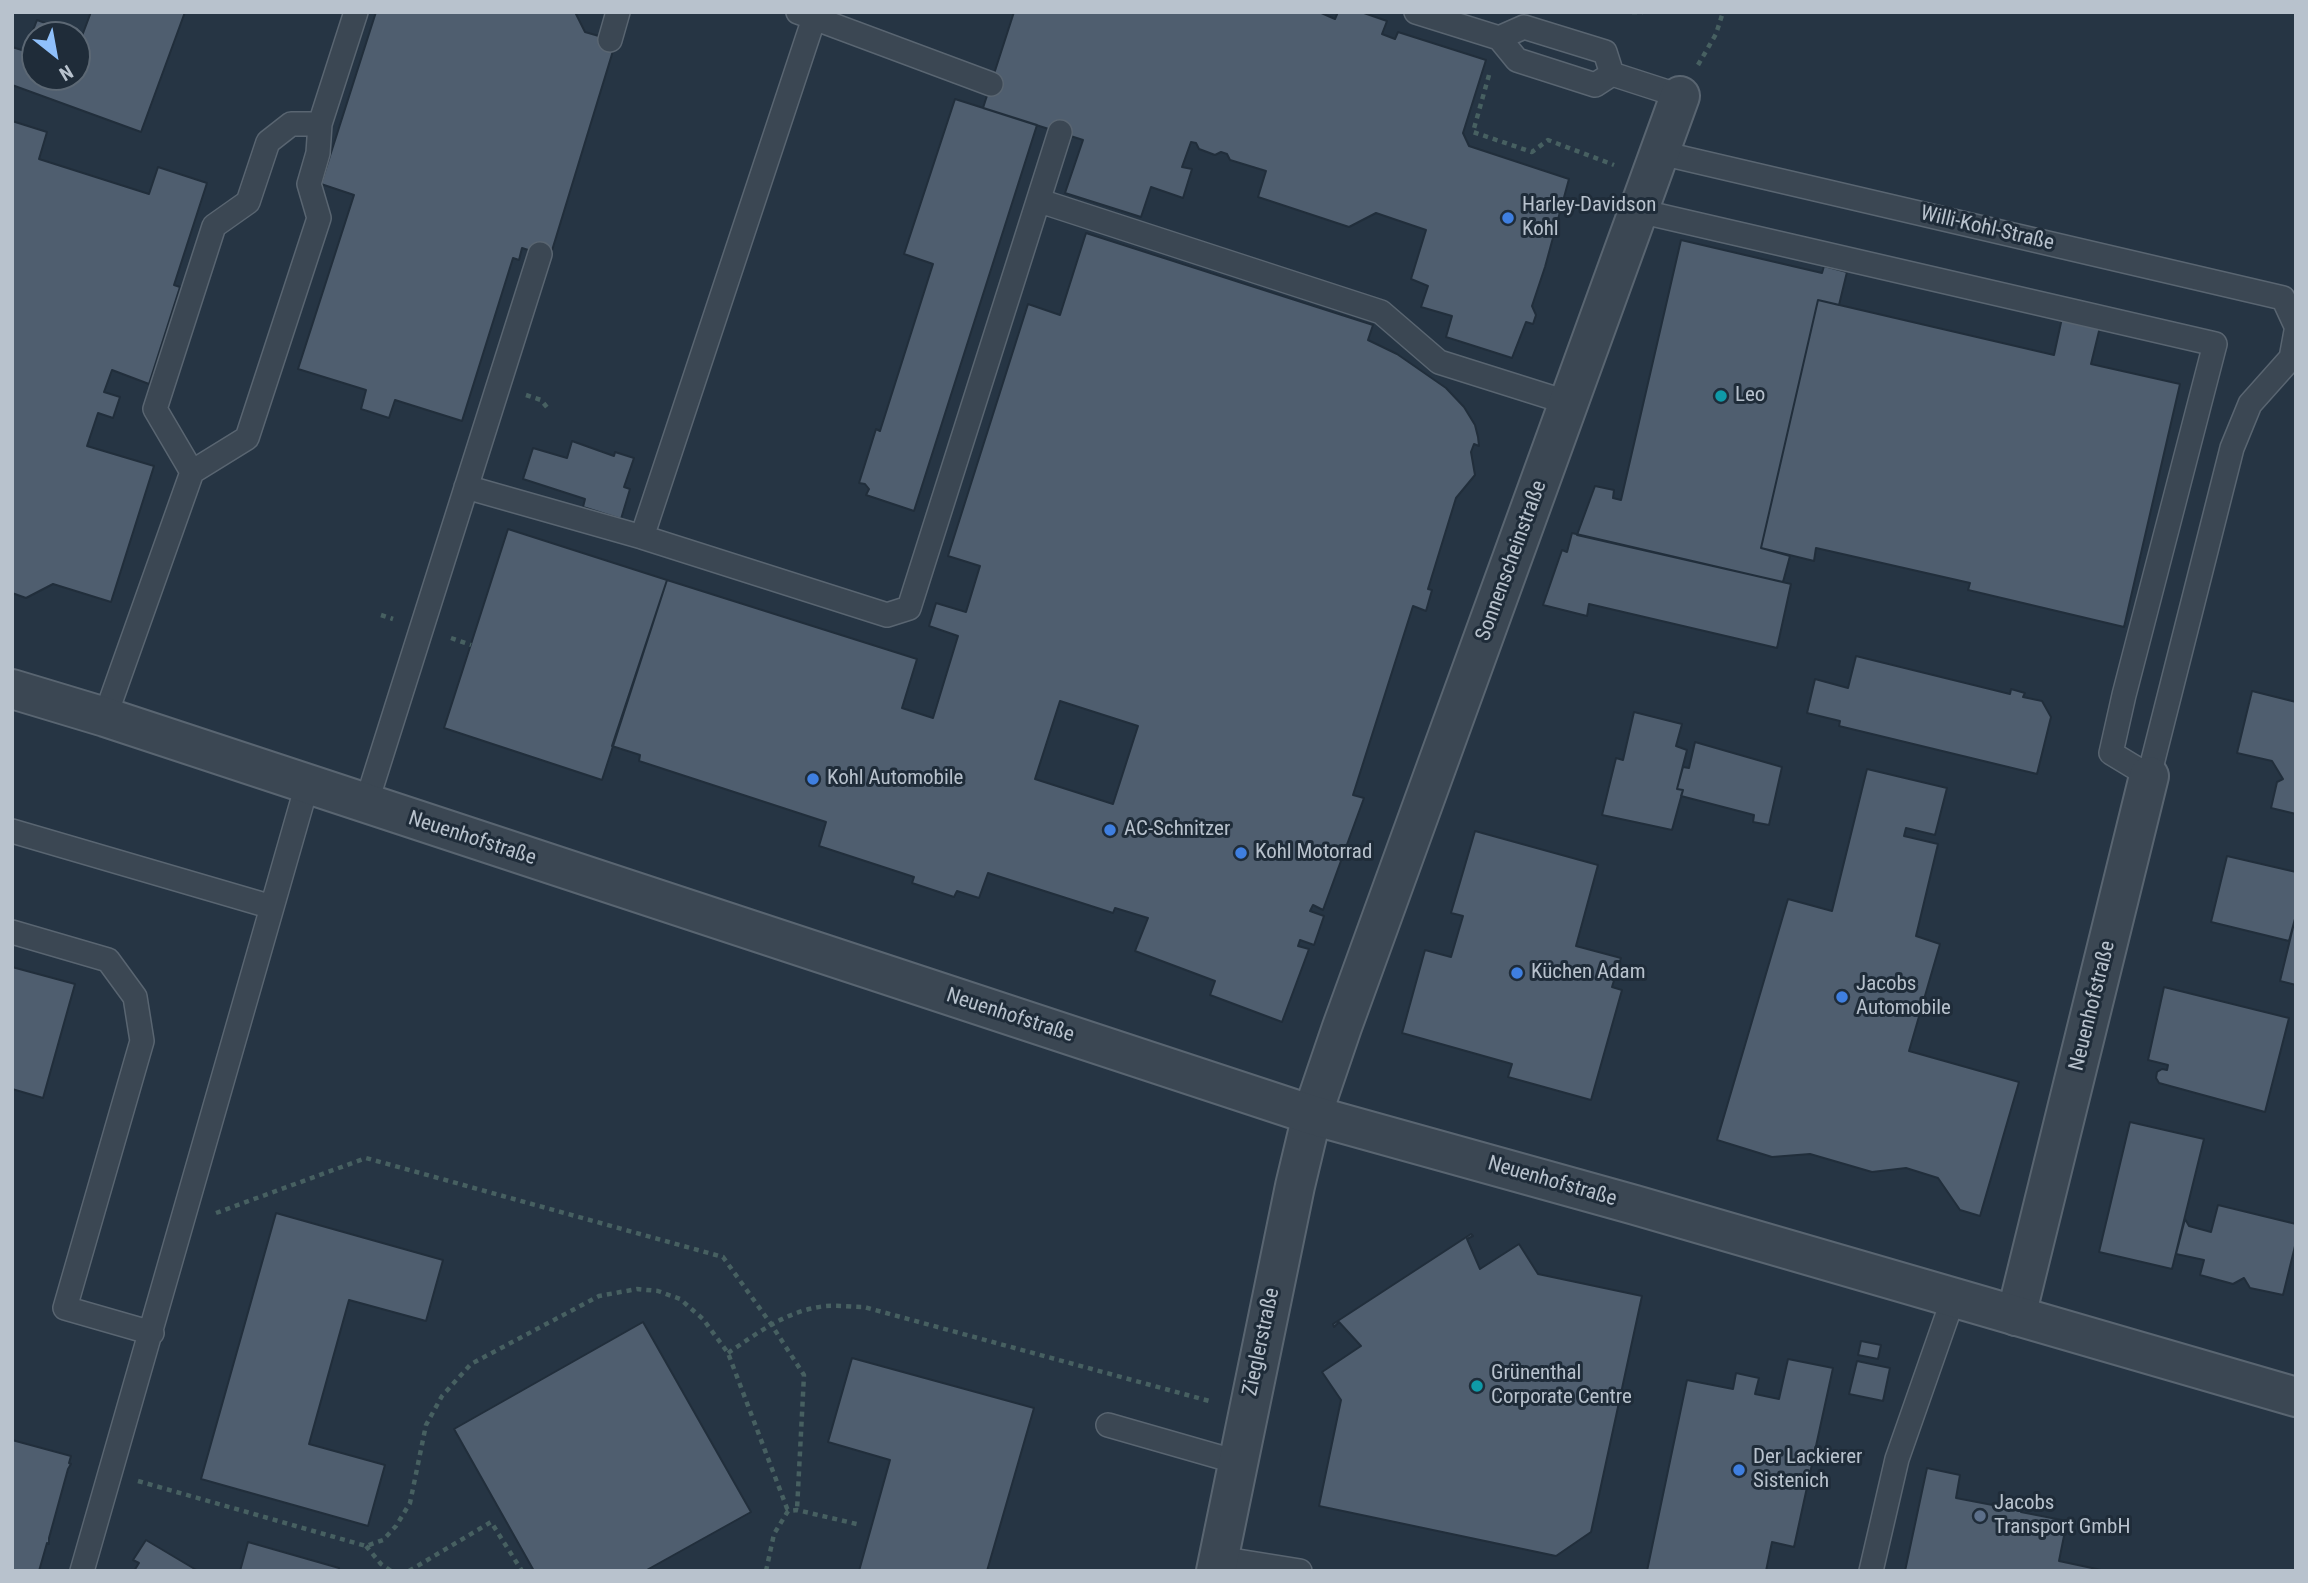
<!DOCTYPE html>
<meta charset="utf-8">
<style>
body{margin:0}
#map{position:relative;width:2308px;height:1583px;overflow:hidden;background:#263544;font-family:"Roboto Condensed",sans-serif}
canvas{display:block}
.frame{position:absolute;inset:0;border:14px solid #b8c2cd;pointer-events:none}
.north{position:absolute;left:21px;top:21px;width:70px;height:70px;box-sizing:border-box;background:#1f2c39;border:2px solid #5c6874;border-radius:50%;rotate:149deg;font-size:19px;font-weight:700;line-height:28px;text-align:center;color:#b8c2cd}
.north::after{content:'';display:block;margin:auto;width:24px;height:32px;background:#8fc0fb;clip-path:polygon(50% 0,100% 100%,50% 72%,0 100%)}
</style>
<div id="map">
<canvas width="2308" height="1583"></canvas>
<div class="frame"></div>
<div class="north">N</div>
</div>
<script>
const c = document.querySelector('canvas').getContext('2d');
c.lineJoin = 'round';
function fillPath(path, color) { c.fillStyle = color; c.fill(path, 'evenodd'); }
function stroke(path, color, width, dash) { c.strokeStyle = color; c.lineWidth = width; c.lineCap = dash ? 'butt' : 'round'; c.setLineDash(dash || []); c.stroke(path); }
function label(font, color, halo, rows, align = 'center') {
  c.font = font + ' "Roboto Condensed",sans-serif'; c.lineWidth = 6; c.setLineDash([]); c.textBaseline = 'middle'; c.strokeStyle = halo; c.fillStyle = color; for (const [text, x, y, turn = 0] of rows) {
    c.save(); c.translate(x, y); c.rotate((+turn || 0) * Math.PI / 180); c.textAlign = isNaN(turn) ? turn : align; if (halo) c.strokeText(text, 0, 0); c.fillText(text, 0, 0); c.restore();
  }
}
const building = new Path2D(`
 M91,12H185L141,132L12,85V47L25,51L37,20L82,36ZM35,35H77V77H35Z
 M376,12H575L585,32L616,41L550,257L522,248L519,260L513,258L462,421L395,400L389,418L361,409L366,390L298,369L354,195L321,184Z
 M1014,12H1319L1335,19L1338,12H1361L1387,21L1382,34L1395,39L1398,32L1486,60L1463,133L1469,146L1569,179L1545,267L1532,306L1536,315L1533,324L1526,322L1512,358L1446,337L1452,316L1421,307L1428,286L1411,279L1426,230L1376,213L1349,227L1258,197L1266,171L1230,160L1227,154L1221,152L1215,155L1199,149L1196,143L1191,142L1182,167L1192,169L1183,198L1151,187L1141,217L1065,193L1083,140L983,108Z
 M955,99L1037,125L914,511L866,495L869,489L865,484L859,483L876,429L880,431L933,264L904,254Z
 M12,121L47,132L39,159L149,194L158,167L207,183L174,285L180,287L149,384L112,370L104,392L120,397L113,418L98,413L87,446L154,466L111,602L53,584L26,598L12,593Z
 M1086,233L1373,325L1368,340L1397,354L1446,388L1464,407L1475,425L1478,437L1479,446L1474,444L1471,452L1475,475L1456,498L1428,589L1432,590L1426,611L1413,606L1353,795L1364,798L1323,910L1313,905L1310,911L1324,916L1314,945L1300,940L1298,946L1309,949L1282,1022L1210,995L1215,981L1135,951L1148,918L1115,908L1113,913L988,873L979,898L957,891L954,897L912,883L914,877L819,846L826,822L639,761L640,755L612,746L667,580L917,659L902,708L933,718L958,636L929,626L936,603L966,612L980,566L948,556L1028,304L1060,315ZM1060,701L1138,726L1113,804L1035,779Z
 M1681,240L1822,273L1824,266L1847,272L1839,305L1818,300L1761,548L1790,556L1783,582L1577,535L1595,486L1614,490L1613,498L1621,500Z
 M1818,300L2054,355L2062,318L2100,327L2091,364L2180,384L2124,627L1968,590L1970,583L1816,548L1814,561L1761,548Z
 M572,441L614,456L615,452L634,458L624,487L630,489L621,519L583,507L585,499L523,479L533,448L567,458Z
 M508,529L667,580L602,780L444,728Z
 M1572,533L1791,584L1777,648L1589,604L1587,616L1543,605L1562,550L1567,552Z
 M1856,656L2010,694L2011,689L2025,693L2023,697L2042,701L2051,717L2037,774L1839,726L1840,721L1807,713L1815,679L1848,688Z
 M2252,691L2296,702V814L2271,808L2277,782L2283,779L2272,761L2237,753Z
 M1634,712L1682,724L1676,746L1687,750L1677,789L1683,790L1672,830L1602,815L1616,758L1623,760Z
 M1695,742L1782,767L1769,825L1753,822L1754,815L1681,796L1683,790L1677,789L1683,767L1689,768Z
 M1867,769L1947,788L1935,835L1906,828L1904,836L1938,844L1916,936L1940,944L1909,1051L2019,1082L1980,1216L1960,1210L1938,1178L1906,1168L1872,1172L1810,1154L1772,1157L1717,1140L1788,899L1832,911Z
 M1475,831L1598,865L1576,946L1621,958L1612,987L1622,990L1591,1100L1508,1077L1512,1064L1402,1033L1425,950L1451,957L1463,916L1451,913Z
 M2227,856L2296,872V915L2289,941L2211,922Z
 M2296,915V985L2280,981Z
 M12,967L75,984L43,1098L12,1089Z
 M2164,987L2289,1018L2265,1112L2159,1083L2156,1078L2157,1072L2162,1069L2167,1070L2168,1065L2148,1060Z
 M2130,1122L2204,1139L2172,1269L2099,1252Z
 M2218,1205L2296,1224V1242L2283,1295L2250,1288L2244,1278L2233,1284L2200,1275L2204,1260L2176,1254L2185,1219L2189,1226L2211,1232Z
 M276,1213L443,1260L426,1321L349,1300L309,1444L385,1465L368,1526L201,1479Z
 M1471,1234L1473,1236L1467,1239L1480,1269L1519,1244L1538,1274L1642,1296L1591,1532L1556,1556L1319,1506L1341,1400L1322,1372L1361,1346L1339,1322L1334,1327L1333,1324Z
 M643,1322L751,1512L645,1571H534L454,1429Z
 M1861,1341L1881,1345L1878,1359L1858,1355Z
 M852,1358L1034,1408L987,1571H859L890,1460L828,1442Z
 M1788,1359L1833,1368L1794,1547L1772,1542L1766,1571H1647L1687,1380L1733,1389L1736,1373L1759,1378L1755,1394L1779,1399Z
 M1857,1361L1890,1368L1883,1401L1849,1394Z
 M12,1440L71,1456L69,1463L71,1464L68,1469L49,1538V1544L47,1543L39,1571H12Z
 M1927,1468L1960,1475L1956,1498L2003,1507L2007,1502L2019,1505L2021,1512L2067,1521L2059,1561L2106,1571H1905Z
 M146,1540L198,1571H134L139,1563L133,1560Z
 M248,1542L339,1568V1571H240Z`);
fillPath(building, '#4f5e6f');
stroke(building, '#212e3b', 2);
const service = new Path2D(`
 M798,12L991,84
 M1416,12L1499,38L1517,60L1595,85L1612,74
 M1499,38L1524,27L1605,52L1612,74
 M610,40L618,12
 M1612,74L1680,96
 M1661,153L2283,298L2296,326
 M1040,201L1381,312L1439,362L1569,403
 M1639,211L2215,344L2124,695L2111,753L2149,776L2232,448L2250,404L2291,358L2296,331
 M192,472L155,409L214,226L248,202L268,142L291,124H320
 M466,487L642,537L887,615L909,608L1060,132
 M642,537L816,12
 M105,717L192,472L247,438L319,218L309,184L318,153L320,124L356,12
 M366,804L540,254
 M12,831L272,907
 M12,932L108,960L135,997L142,1041L65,1308L152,1333
 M1108,1425L1237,1462
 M1219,1558L1300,1571
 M82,1571L307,785
 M1871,1571L1897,1459L1953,1299`);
const minor = new Path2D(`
 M2016,1316L2149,776
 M1216,1571L1295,1186L1312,1115L1342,1027L1680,96`);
const tertiary = new Path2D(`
 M12,689L105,717L1312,1115L1635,1205L2296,1397`);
stroke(service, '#596571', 26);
stroke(minor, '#596571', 42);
stroke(tertiary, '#596571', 42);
stroke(new Path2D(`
 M1632,12H1643
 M1698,65L1716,34L1723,12
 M1489,75L1473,132L1532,152L1548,140L1614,165
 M526,395L541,400L550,411
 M381,615L393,619
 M451,638L471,645
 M216,1213L366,1158L723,1257L771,1324L804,1375L797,1510
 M728,1353C759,1332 788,1310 826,1306C838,1305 852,1307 864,1307L1213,1402
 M138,1481L366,1546L383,1540L396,1526L410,1503L426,1425L442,1396L471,1364L599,1296L637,1289L658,1291L680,1299L703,1319L728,1353L788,1511
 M366,1546L381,1564L391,1571
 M409,1571L491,1522L522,1571
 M766,1571L774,1534L788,1511L797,1510L861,1525`), '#476061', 4.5, [5, 5]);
stroke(service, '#3b4753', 23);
stroke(minor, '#3b4753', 38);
stroke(tertiary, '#3b4753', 38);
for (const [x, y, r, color] of [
 [1508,218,7,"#3f7fe0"],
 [1721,396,7,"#0f9aa8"],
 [813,779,7,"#3f7fe0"],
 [1110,830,7,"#3f7fe0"],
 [1241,853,7,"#3f7fe0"],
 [1517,973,7,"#3f7fe0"],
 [1842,997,7,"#3f7fe0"],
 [1477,1386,7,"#0f9aa8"],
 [1739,1470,7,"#3f7fe0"],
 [1980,1516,7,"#5c6f8a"]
]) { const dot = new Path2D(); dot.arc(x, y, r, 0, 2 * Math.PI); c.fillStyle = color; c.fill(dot); stroke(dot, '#1f2c39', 2.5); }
label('21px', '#b8c2cd', '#1f2c39', [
 ["Harley-Davidson",1522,206],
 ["Kohl",1522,230],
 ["Leo",1735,396],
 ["Kohl Automobile",827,779],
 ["AC-Schnitzer",1124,830],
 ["Kohl Motorrad",1255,853],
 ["Küchen Adam",1531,973],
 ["Jacobs",1856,985],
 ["Automobile",1856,1009],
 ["Grünenthal",1491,1374],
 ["Corporate Centre",1491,1398],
 ["Der Lackierer",1753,1458],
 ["Sistenich",1753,1482],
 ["Jacobs",1994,1504],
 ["Transport GmbH",1994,1528]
], 'left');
label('21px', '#b8c2cd', '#1f2c39', [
 ["Willi-Kohl-Straße",1987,229,13],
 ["Sonnenscheinstraße",1512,561,-70],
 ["Neuenhofstraße",472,839,18],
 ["Neuenhofstraße",2093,1006,-76],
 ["Neuenhofstraße",1010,1016,18],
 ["Neuenhofstraße",1552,1182,16],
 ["Zieglerstraße",1262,1342,-78]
]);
</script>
